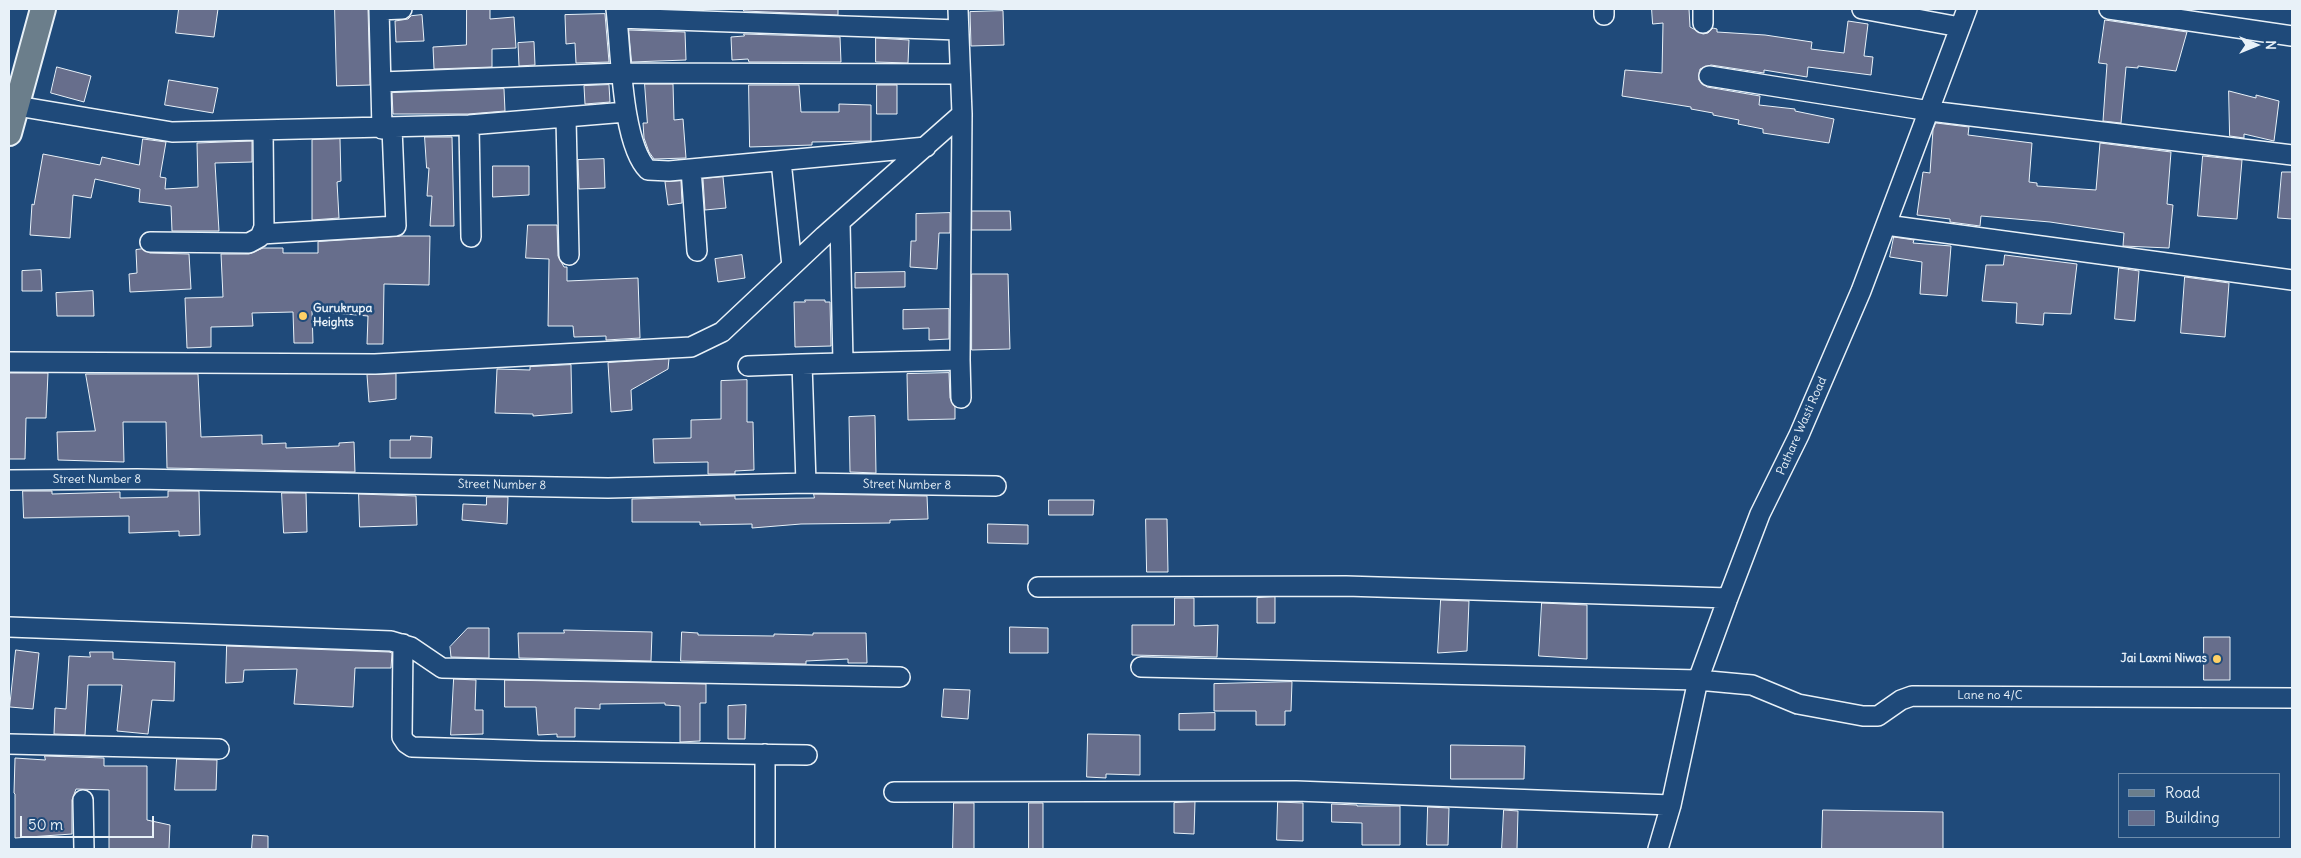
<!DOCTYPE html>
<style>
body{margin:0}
#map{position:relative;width:2301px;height:858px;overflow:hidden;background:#1f4a7a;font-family:Delius,sans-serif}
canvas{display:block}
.frame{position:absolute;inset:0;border:10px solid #e8f1f8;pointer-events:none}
.legend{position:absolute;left:2118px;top:773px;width:162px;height:65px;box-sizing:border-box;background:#1f4a7a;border:1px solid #6f8dac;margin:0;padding:6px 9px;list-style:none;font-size:15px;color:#e8f1f8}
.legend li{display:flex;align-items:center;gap:10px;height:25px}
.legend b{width:25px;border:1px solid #6f8dac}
.north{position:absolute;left:2231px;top:20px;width:50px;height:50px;-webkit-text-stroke:4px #1f4a7a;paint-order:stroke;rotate:90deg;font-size:14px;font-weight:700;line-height:20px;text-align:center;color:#e8f1f8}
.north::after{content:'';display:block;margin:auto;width:18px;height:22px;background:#e8f1f8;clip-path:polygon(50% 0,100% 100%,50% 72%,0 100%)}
.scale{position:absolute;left:20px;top:816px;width:134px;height:22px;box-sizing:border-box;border:2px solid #e8f1f8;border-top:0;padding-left:6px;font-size:15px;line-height:18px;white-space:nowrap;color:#e8f1f8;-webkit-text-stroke:4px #1f4a7a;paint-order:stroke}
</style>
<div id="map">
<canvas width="2301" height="858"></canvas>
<div class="frame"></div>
<ul class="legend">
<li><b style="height:6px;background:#6b7e8b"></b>Road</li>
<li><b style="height:14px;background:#676e8c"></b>Building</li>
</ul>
<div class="north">N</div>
<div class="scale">50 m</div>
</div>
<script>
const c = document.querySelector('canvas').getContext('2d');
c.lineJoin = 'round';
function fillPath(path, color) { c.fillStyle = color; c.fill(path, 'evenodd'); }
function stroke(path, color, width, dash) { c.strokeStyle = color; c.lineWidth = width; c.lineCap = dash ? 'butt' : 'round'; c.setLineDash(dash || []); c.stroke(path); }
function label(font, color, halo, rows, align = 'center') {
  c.font = font + ' Delius,sans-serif'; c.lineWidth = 5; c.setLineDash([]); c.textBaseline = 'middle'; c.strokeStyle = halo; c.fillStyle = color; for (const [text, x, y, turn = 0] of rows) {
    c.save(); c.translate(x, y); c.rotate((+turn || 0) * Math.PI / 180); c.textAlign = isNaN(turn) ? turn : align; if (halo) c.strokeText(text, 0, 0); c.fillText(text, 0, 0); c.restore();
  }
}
const building = new Path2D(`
 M179,9H218L214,37L176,33Z
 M335,9H368L370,85L337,86Z
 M467,9H490V19L514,17L516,48L492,49V67L434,69L433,47L466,45Z
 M744,9H838V15L744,11Z
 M1652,9H1689L1690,27L1703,34L1708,33L1713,28L1717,29V32L1765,35L1812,42L1811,49L1844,53L1848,21L1868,24L1864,56L1873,57L1871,75L1808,67L1807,77L1764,70V73L1711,65L1700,69L1699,80L1707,87L1760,96L1759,105L1795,109V111L1834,119L1829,143L1763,133V129L1738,124L1739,120L1713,115V113L1691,109V107L1622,96L1625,70L1662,73L1663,23L1653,24Z
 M1003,11L1004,45L971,46L970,12Z
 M605,14L609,62L576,63L575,43L566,44L565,15Z
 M422,15L424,41L396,42L395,21L408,19L411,16Z
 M2105,20L2187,32L2176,71L2138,66V68L2126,67L2121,123L2103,121L2107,64L2099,63Z
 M629,30L685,32L686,60L632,62Z
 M744,34L840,37L841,62H749L748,59L732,60L731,37L744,36Z
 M876,38L909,40L908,63L876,62Z
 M534,42L535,65L519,66L518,43Z
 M57,67L91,76L84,102L51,93Z
 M169,80L218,88L213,113L165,105Z
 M645,84H673L674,120L683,119L686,158L654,159L649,152L644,138L643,123H647Z
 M609,85L610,102L585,104L584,86Z
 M749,85H799L801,112H839V104L871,105V141L812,142V145L750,147Z
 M877,85H897V114H877Z
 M504,89L505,111L468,114H393L392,93Z
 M2229,91L2256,98V95L2279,101L2274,141L2244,134V138L2230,136Z
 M1936,123L1969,127L1968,135L2032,143L2029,182L2037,183V186L2096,190L2100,143L2171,152L2167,204L2173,205L2169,248L2123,246L2124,233L2050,222L1981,216L1980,226L1950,222V219L1917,215L1923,172L1930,173L1933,130Z
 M425,137H452L454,226H430L432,196H427L429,168H427Z
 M143,139L166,142L160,177L166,178L165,189L198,187L197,143L252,141V162L215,163L219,231H172L171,206L139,202L140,189L95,179L91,198L73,195L70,238L30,235L32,204L34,205L43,154L100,165L102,157L139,165Z
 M340,139L341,181L337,182L339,218L312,220V140Z
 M2203,156L2242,160L2237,219L2198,216Z
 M604,159L605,188L579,189L578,160Z
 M493,166H529V195L493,197Z
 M2282,172H2292V219L2278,218Z
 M723,177L726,208L705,210L703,179Z
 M681,181L682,203L668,205L665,182Z
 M972,211H1010L1011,230H972Z
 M950,213V233H939L937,269L910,267L911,241H916V214Z
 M528,225H557L558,256L564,267H567V281L638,278L640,338L606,340V336L574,337L573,326H548L549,259L526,258Z
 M401,236H430L429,285L384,284L383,344H367L368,316L312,311L313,343H294L293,312L252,313L253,326L211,327V347L187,348L185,298L223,297L221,254H249L263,248H283V253H318V242Z
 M1894,237L1914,240L1913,243L1951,246L1947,296L1920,294L1922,262L1890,257Z
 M142,249L150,253L189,254L191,289L130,292L129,274L137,273L136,250Z
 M742,255L745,278L718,282L715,259Z
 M2005,255L2077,264L2071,314L2044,313L2043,325L2016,323L2017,303L1982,301L1986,265H2003Z
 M2119,268L2139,271L2135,321L2115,319Z
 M41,270L42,291H22V271Z
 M905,272V287L855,288V273Z
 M972,274H1008L1010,349L972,350Z
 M2185,277L2229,283L2225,337L2181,333Z
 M93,291L94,316H57L56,293Z
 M805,300H825V302H830L831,346L795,347L794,302H805Z
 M949,309V339L929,340V328L903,329V310Z
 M669,359L668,369L631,390L632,410L611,412L608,363Z
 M571,365L572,413L533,416V414L495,413L497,369L530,370V367Z
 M9,373H48L46,418H26L25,459H9Z
 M949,373L950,398L955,407V419L908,420L907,374Z
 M86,374H198L201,437L262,435V444L286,443V448L339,446V443L354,442L355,472L167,468L166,422H123L124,462L58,460L57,432L95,431Z
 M396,374V399L369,402L367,375Z
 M747,380V422H753L754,470L735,471V474H708V462L654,463L653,439L691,438V420L721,419V381Z
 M875,416L876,473L850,472L849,417Z
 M411,436L432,437L431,458H390V440H410Z
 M23,491H52V494L120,492V498L168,497V491H199L200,535L179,536V531L129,533V516L24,518Z
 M282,493H306L307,532L284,533Z
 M359,494L416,496L417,525L360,527Z
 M814,494L927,496L928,519L890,520V523L801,524L752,528V524L700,525V522H632V499L735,496V499L814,498Z
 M487,497H508L507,524L462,520L463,504L486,505Z
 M1049,500H1094L1093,515H1049Z
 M1146,519H1167L1168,572H1147Z
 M988,524L1028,525V544L988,543Z
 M1275,597V623H1257V598Z
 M1175,598H1194V626L1218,625L1217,657L1132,655V625H1174Z
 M1441,600L1469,601L1467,651L1438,653Z
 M1542,603L1587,605V659L1539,656Z
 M1010,627L1048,628V653H1010Z
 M468,628H489V658L451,657L450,647Z
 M564,630L652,632L651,661L519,658L518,633H564Z
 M682,632L698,633V635L774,636V634L813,635V633H866L867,663H848V659L806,661V664L681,661Z
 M2204,637H2230V680H2204Z
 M227,646L389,652L392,653L391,668H355L353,707L294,704L297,669L244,670L243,682L226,683Z
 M16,650L39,653L33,709L10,707Z
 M90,652H113V659L175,662L174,701L152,700L148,734L117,731L122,685H88L85,735L54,734L55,708L66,709L69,656L90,657Z
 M454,679L476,680L475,710H483V734L451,735Z
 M505,680L706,684V703H700V741L680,742V706L665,705V703L600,704V709L575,708V737H557V734L538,735L536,707H505Z
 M1292,682L1291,711H1285V725H1256V711H1214V684Z
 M944,689L970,690L968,719L942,717Z
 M746,705L745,739H728V706Z
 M1215,713V730H1179V714Z
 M1088,734L1140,735V775L1106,774V778L1087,777Z
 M1451,745L1525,746L1524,779H1451Z
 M45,756L104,758V766H147V820L170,825L169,849H109V790L76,789L72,800V834L15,838V794L14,793L15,758L45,760Z
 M177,759L217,760L216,790H175Z
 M1195,802L1194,834L1174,833V803Z
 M1278,802L1303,803V841L1277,840Z
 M954,803H974V849H953Z
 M1029,803H1043V849H1029Z
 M1332,804L1357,805V806H1400V845H1362V823L1332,822Z
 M1428,807L1449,808L1448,845H1427Z
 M1504,810L1518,811L1517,849H1502Z
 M1823,810L1943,812V849H1822Z
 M253,835L268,836V849H252Z`);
fillPath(building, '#676e8c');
stroke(building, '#e8f1f8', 1);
const minor = new Path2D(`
 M379,9L382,129
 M616,9C621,48 621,143 648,170L669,171L926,147
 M1604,9V15
 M1703,9V23
 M1862,9L1960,27
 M2109,9L2292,36
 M379,10L402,9
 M617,18L958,30
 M1709,76L1930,111L2292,155
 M381,82L622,73L960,74
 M17,106L172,132L469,125L626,112
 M566,118L569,255
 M469,125L471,237
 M781,161L792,266
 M691,169L697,251
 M840,223L843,362
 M1886,225L2292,280
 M261,234L396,226L392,128
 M150,242L249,243L260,237L264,227L263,131
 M960,360L961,398
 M9,362L375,364L691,347L722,332L824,236L962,114L958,9
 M748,366L802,364
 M9,480L137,479L608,488L806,483L996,486
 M806,483L802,364L960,360L962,114
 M1038,587L1346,586L1728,598
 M9,627L391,641L411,647L442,668L900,677
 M403,644L402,737L406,743L412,747L541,751L807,755
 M1141,667L1698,680L1752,685L1798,704L1863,716H1878L1901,700L1912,696L2292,698
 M9,744L219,749
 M894,792L1296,791L1671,805
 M83,800L84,849
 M765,849V754
 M1658,849L1671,805L1698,680L1728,598L1760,514L1799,435L1861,291L1967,9`);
const major = new Path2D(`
 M9,133L43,9`);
stroke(minor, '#e8f1f8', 22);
stroke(major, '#e8f1f8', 28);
stroke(minor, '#1f4a7a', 19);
stroke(major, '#6b7e8b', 24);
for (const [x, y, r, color] of [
 [303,316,5,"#ffd166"],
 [2217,659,5,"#ffd166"]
]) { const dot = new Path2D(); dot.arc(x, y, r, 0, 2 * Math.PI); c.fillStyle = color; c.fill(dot); stroke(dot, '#1f4a7a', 2); }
label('bold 12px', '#e8f1f8', '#1f4a7a', [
 ["Gurukrupa",313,309],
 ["Heights",313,323],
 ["Jai Laxmi Niwas",2207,659,"right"]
], 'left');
label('12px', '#e8f1f8', '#1f4a7a', [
 ["Pathare Wasti Road",1802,426,-66],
 ["Street Number 8",97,480],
 ["Street Number 8",502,485,1],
 ["Street Number 8",907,485,1],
 ["Lane no 4/C",1990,696]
]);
</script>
